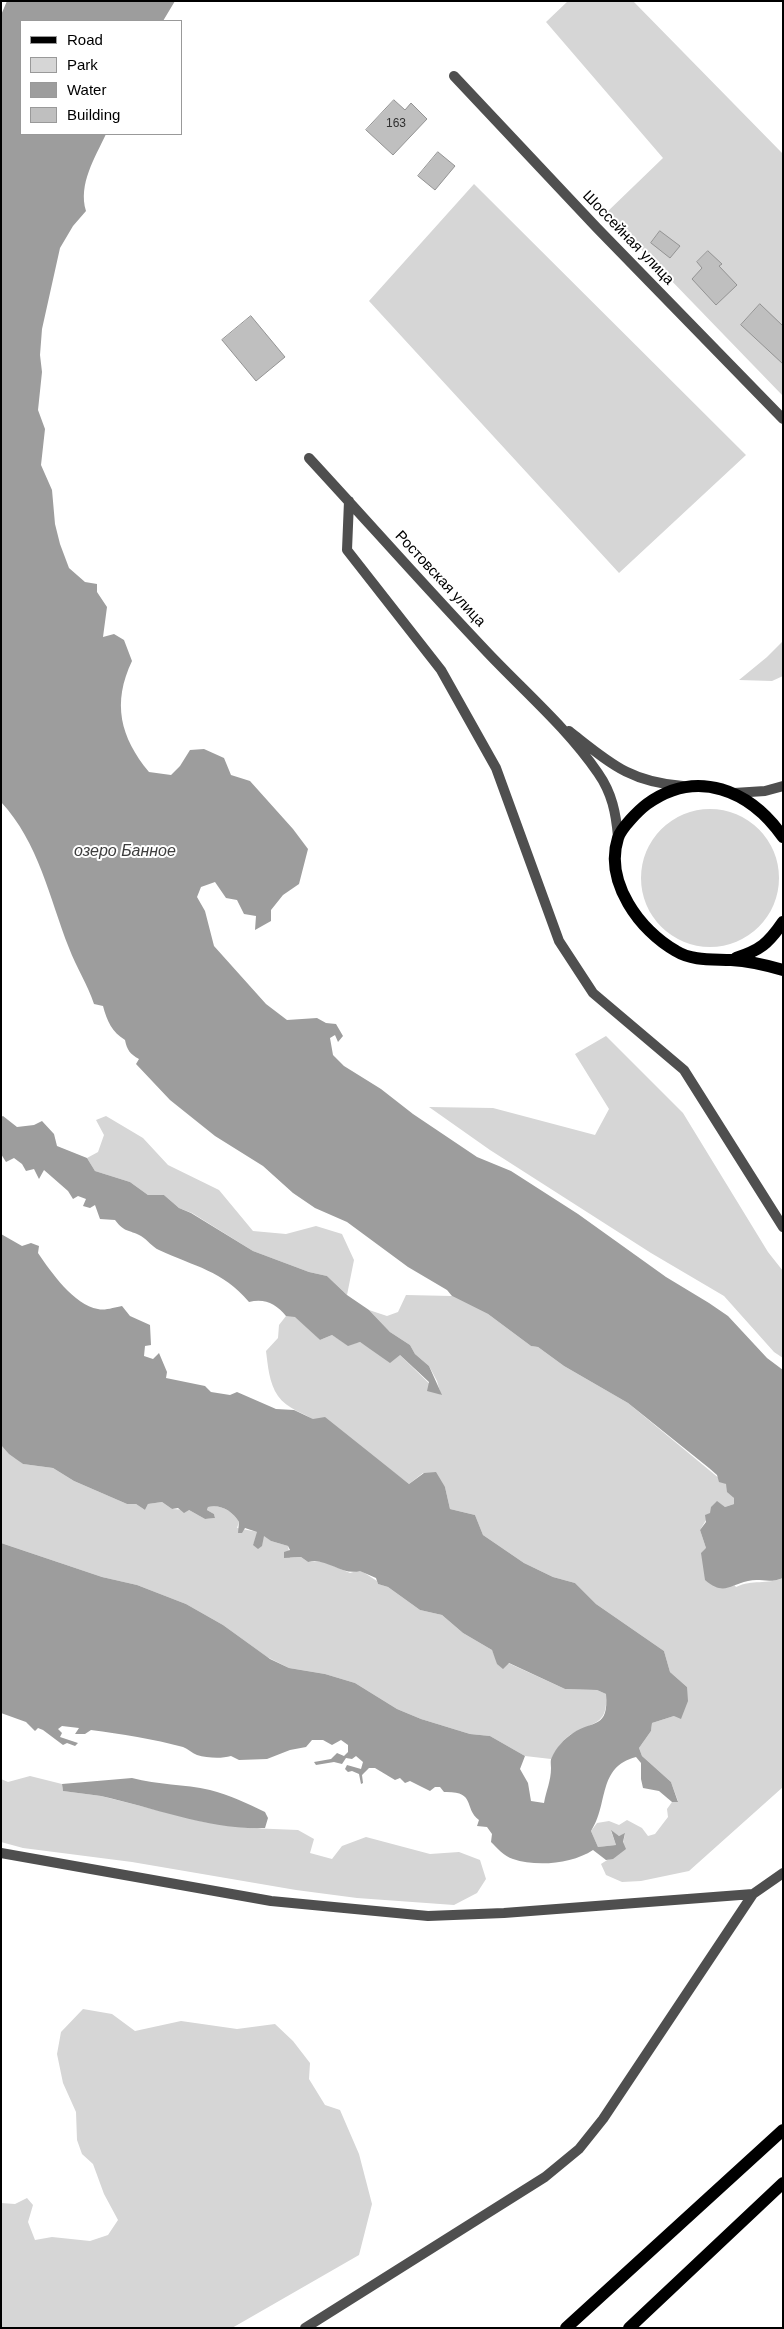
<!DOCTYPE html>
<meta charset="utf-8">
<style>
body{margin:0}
#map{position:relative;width:784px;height:2329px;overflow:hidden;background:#fff;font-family:Arial,sans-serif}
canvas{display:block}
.frame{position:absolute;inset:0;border:2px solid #000;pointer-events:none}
.legend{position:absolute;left:20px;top:20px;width:162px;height:115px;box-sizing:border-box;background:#fff;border:1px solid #999;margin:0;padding:6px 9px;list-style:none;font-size:15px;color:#000}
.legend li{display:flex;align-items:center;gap:10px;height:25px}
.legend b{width:25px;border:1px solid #999}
</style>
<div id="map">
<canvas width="784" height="2329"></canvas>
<div class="frame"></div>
<ul class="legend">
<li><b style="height:6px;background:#000"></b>Road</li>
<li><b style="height:14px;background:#d6d6d6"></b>Park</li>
<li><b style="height:14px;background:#9d9d9d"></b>Water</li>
<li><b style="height:14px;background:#bfbfbf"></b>Building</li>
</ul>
</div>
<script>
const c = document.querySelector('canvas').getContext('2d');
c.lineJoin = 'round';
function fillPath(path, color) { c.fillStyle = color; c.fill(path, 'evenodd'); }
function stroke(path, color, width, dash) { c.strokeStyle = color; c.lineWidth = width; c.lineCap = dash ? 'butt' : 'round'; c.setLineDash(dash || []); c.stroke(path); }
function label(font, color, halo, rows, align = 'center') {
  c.font = font + ' Arial,sans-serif'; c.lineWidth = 4; c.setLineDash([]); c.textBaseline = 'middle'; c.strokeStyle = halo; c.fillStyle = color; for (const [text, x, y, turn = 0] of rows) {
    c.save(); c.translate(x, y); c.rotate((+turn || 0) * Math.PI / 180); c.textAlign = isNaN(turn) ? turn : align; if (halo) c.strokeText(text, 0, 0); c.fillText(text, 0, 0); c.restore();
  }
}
fillPath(new Path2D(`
 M568,1H633L783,154V396L606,213L663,158L546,22Z
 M474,184L746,455L619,573L369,301Z
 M783,641V676L772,681L739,680L767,657Z
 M641 878a69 69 0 1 1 138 0a69 69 0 1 1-138 0Z
 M606,1036L683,1113L768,1252L783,1271V1358L774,1352L724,1296L651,1253L490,1150L429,1107L493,1108L595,1135L609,1109L575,1054Z
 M106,1116L143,1138L168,1165L219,1190L253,1231L286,1234L316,1226L342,1234L354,1260L347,1295L327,1276L309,1272L253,1251L192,1213L179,1208L164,1195H148L130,1182L95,1171L87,1158L98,1152L104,1135L96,1120Z
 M406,1295L452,1296L488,1314L531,1346L538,1347L564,1366L628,1403L726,1484L734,1498V1504L725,1507L717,1502L700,1530L706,1548L736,1587C753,1579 766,1585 783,1578V1787L689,1871L641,1881L622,1882L606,1875L601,1864C619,1852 620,1859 625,1834L619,1836L611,1831L616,1845L598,1847L591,1831L597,1823L609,1821L619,1825L627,1820L642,1828L648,1836L655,1834L668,1817L667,1809L672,1802L678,1801L671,1782L642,1756L639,1748L651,1731L652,1723L674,1716L687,1687L670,1672L664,1651L596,1604L575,1583L553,1577L524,1563L483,1535L475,1515L450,1509L445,1487L423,1473L409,1484C380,1461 348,1441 316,1421C304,1413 287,1409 278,1396C269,1383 268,1366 266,1351L278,1338L279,1325L286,1316H295L320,1340L332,1335L348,1345L360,1342L373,1350L400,1355L441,1395L437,1381L429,1366L415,1354L410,1345L390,1332L369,1310L387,1316L398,1312Z
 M1,1445L23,1464L53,1468L74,1481L127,1504H136L145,1510L148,1504L162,1502L172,1509L189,1510L205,1519L215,1518L214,1514L207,1510L208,1507C221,1504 232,1511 239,1522L237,1528L258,1532L253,1545L264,1535L271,1541L288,1546L290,1558L301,1557L308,1562H324L350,1573L360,1570L377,1581L378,1584L388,1587L420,1610L442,1615L463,1633L492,1650L495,1657L565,1689L597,1690L606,1694C608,1723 596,1722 575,1732C564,1737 557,1749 551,1759L525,1756L490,1736L470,1734L421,1719L397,1709L355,1683L325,1674L289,1668L267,1657L223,1625L186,1604L137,1585L102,1577L1,1543Z
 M30,1776L62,1784L63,1791L101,1796L204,1822L249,1828L298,1830L314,1839L310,1853L332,1859L342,1846L366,1837L430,1854L459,1852L480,1860L486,1879L477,1893L454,1905L357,1898L296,1890L132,1862L23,1848L1,1842V1779L8,1782Z
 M83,2009L112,2014L135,2031L181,2021L237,2029L275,2024L293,2041L310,2063L309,2079L325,2105L340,2110L359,2154L372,2204L359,2255L232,2328H1V2203L15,2204L27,2198L33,2205L28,2222L35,2240L52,2237L90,2241L108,2235L118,2220L104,2194L93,2164L82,2154L77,2140L76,2112L63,2083L57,2054L61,2032Z`), '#d6d6d6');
fillPath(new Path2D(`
 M7,1H175L163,21H21V134H106C95,158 78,184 86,211L73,226L60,248L42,329L40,355L42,372L38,410L45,429L41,465L52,490L55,524L60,544L69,568L85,582L97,584V592L107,607L103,637L114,634L124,640L132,661C112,703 120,737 149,772L171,775L180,766L190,750L204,749L224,758L231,775L250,781L293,829L308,849L299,884L283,895L271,910V921L255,930L256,916L244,914L237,900L226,898L215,882L201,887L197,897L205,911L214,946L266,1004L287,1020L317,1018L326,1023L336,1024L343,1036L338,1042L335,1035L330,1038L333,1055L344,1066L381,1089L413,1114L477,1157L511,1171L578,1214L666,1277L709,1303L728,1316L767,1358L783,1370V1578C769,1584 761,1578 748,1581C729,1585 724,1596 705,1580L701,1553L706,1548L700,1530L706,1522L705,1515L710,1513L711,1507L717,1501L725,1507L734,1504V1498L727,1492L726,1484L719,1482L717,1475L709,1468L628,1403L564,1366L538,1347L531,1346L488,1314L452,1296L447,1290L408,1267L347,1222L315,1208L293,1193L263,1166L215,1136L170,1100L136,1064L139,1059C130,1054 127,1050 125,1040C112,1032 107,1021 103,1006L94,1004C88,985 76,967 69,948C49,897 39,843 1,802V15Z
 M3,1116L17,1127L34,1125L42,1121L54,1134L57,1146L87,1158L95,1171L130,1182L148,1195H164L179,1208L191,1213L253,1251L309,1272L327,1276L347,1295L369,1310L390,1332L410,1345L415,1354L429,1366L442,1395L427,1391L429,1382L400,1355L390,1363L360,1342L348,1346L332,1335L320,1340L295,1317L286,1316C276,1304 265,1298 249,1302C222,1270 195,1267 159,1250C152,1247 148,1240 141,1236C128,1229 125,1233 115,1220L100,1219L95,1205L90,1208L83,1206L86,1199L78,1196L73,1199L68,1191L44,1170L39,1179L34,1169L26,1171L22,1164L14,1158L6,1162L1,1154V1117Z
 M1,1234L22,1246L31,1243L39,1246L38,1253C51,1272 74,1305 98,1309C105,1311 115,1307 122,1306L130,1316L150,1325L151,1345L145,1346L144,1356L153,1359L159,1353L167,1372L166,1378L205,1386L211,1392L230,1395L237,1392L276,1409L294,1410L313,1419L325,1417L409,1484L424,1473L436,1472L445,1487L450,1509L475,1515L483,1535L524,1563L553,1577L575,1583L596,1604L664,1651L670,1672L687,1687L688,1701L681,1719L674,1716L652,1723L651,1731L639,1748L642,1756L671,1782L678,1802H672L659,1791L643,1788L641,1779V1763L636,1757C597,1767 609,1804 591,1831L598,1847L616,1845L611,1830L619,1836L625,1833L623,1842L626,1849L613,1859L606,1860L593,1850C572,1864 536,1867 513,1859C504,1856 497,1848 491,1842L492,1834L487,1827L477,1826L479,1820C463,1808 477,1791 444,1792L440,1787H435L430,1791L410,1781L405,1783L400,1778L395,1780L375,1768H369L362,1775L363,1783L361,1784L359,1774L352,1771L348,1772L345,1769L347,1765L361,1769L363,1762L356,1756L352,1759L346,1758L342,1764L334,1762L316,1765L314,1762L331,1759L337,1753L344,1756L348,1752V1745L341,1740L332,1745L323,1740H312L306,1747L290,1750L267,1759L239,1760L231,1756C221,1759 207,1758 197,1755C192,1753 188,1749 183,1747C154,1739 121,1734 91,1730L85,1734H75L79,1728L62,1726L58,1729L62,1733L60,1737L78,1743L75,1746L67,1743L63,1745L43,1730L38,1728L35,1731L26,1722L1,1713V1543L102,1577L137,1585L186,1604L223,1625L270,1659L289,1668L325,1674L355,1683L397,1709L421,1719L470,1734L490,1736L525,1756L520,1769L528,1783L531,1801L544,1803C546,1791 551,1781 551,1768C551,1764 550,1760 552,1757C556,1748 564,1739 573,1733C593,1720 609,1729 606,1694L597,1690L565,1689L509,1663L503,1669L497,1664L492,1650L463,1633L442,1615L420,1610L388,1587L378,1584L376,1578L360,1571C341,1576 327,1557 308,1562L301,1557L284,1558V1552L290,1550L288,1546L271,1541L264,1536L262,1546L258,1549L253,1545L257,1532L245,1528L242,1533H238L239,1522C232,1511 221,1504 208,1507L207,1510L214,1514L215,1518L205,1519L189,1510L184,1513L178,1508L172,1509L162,1502L148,1504L145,1510L136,1504H127L74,1481L53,1468L23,1464L9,1454L1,1445Z
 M132,1778C158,1785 184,1784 210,1790C229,1795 247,1803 265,1812L268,1818L265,1828C209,1830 155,1808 101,1796C89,1794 75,1793 63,1791L62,1784Z`), '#9d9d9d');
const building = new Path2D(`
 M394,100L405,110L411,103L427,119L393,155L366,130Z
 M438,152L455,166L435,190L418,176Z
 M660,231L680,246L670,258L651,243Z
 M708,251L722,264L719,266L737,285L716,305L692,279L702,268L697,262Z
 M760,304L783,326V364L741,325Z
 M251,316L285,357L256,381L222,340Z`);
fillPath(building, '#bfbfbf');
stroke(building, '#939393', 1);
stroke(new Path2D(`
 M454,76L597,228L783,419
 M309,458C369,523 427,589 488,653C525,692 568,729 598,773C612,793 616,813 618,837
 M349,501L347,550L441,670L496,768L559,941L593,993L684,1070L783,1227
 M569,731C610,763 629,782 683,786
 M734,793L765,791L783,786
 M1,1853L271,1901L428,1916L504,1913L753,1894L783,1873
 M305,2328L545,2177L579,2149L603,2119L753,1894`), '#4f4f4f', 10);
stroke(new Path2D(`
 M783,837C750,790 697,768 647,804C639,810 621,828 618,838C604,882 640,931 676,951C692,961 713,959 731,960C749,961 766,965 783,970
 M736,958C760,950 768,944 783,922
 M566,2328L783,2130
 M629,2328L783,2183`), '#000', 12);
label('12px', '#303030', null, [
 ["163",396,124]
]);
label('15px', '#000', '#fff', [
 ["Шоссейная улица",628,238,46],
 ["Ростовская улица",440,579,47]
]);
label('italic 16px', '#3e3e3e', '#fff', [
 ["озеро Банное",125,852]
]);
</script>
